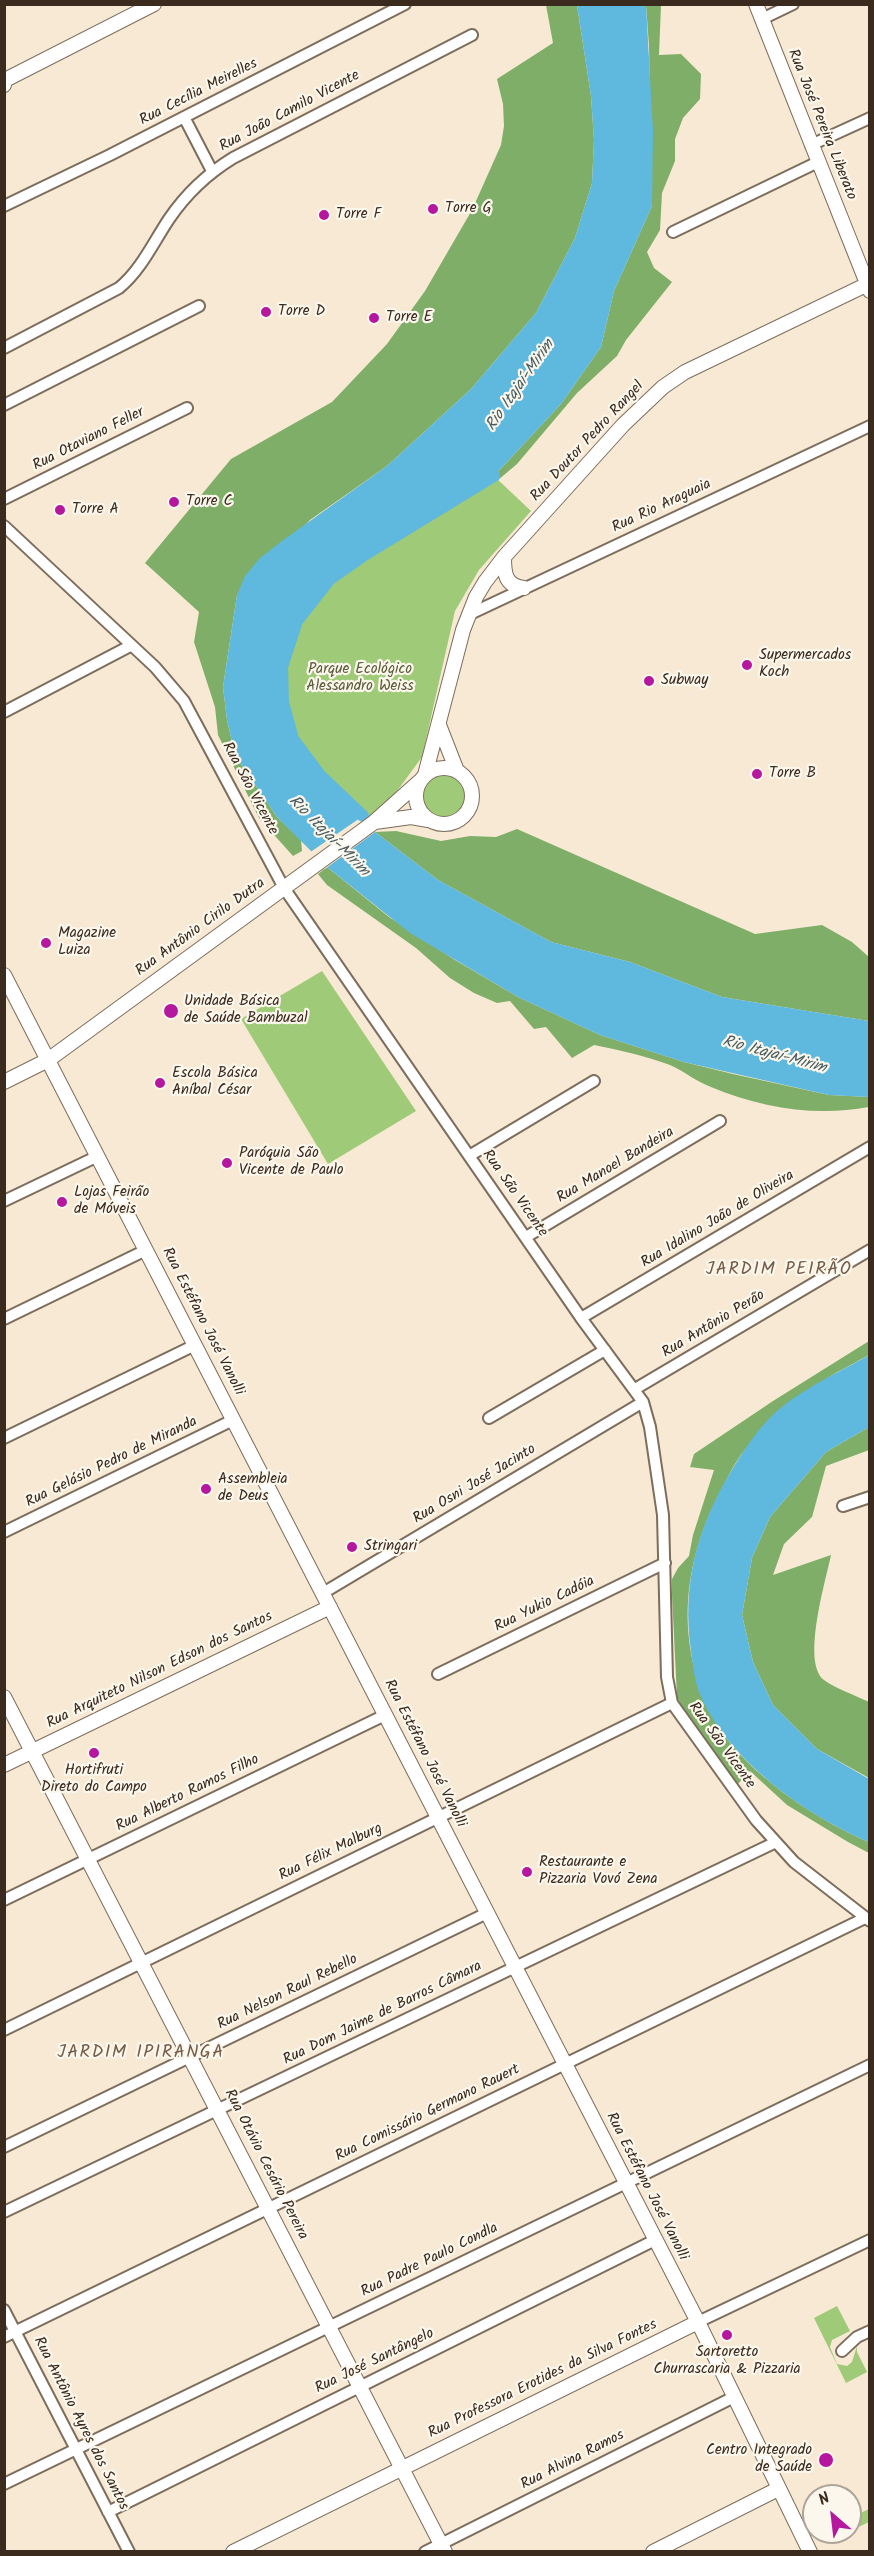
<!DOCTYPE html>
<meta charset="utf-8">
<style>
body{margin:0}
#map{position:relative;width:874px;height:2556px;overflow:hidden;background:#f7e9d3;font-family:Kalam,sans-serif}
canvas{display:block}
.frame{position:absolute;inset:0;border:6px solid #3b2a1e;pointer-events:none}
.north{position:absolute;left:802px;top:2484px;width:60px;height:60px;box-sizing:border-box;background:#fbf7ec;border:2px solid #aea59a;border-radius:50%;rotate:332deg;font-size:16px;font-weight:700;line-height:24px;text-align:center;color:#3b2a1e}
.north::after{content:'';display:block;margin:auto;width:21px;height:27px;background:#b5179e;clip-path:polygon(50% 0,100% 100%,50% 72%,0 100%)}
</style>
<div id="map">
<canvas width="874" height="2556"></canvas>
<div class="frame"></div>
<div class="north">N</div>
</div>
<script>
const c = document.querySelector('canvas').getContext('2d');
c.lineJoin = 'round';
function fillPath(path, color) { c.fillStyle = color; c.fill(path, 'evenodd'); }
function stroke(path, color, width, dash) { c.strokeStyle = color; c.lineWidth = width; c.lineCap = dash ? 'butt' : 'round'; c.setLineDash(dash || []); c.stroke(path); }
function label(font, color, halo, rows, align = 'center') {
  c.font = font + ' Kalam,sans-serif'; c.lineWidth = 4.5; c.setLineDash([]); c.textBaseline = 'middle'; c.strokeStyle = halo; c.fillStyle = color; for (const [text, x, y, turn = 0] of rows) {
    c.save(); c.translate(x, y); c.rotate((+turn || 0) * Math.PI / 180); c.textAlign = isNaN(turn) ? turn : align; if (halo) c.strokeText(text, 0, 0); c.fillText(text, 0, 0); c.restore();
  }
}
fillPath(new Path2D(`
 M494,476L531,511L479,570L455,611L422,757L389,802L365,820L320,775L293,739L283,702L282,667L297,621L330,579L363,556Z
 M421 797a23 23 0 1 1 46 0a23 23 0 1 1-46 0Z
 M322,971L416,1111L328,1164L241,1019Z
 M837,2306L850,2331L832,2340L830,2347L837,2364L847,2366L852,2362L857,2346V2352L867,2372L846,2383L814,2318Z
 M869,2509V2522L850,2531V2518Z`), '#9fca77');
fillPath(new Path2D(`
 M546,5H577L591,96L594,140L592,183L575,238L536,313L471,389L387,466L310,520L237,595L223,687L227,720L235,755L277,817L301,840L302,851L293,856L259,818L218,735L215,707L194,642L199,612L145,563L231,459L332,402L387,344L425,291L472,210L501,145L504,126L503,104L497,79L553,43Z
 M646,5H661L659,55L681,54L701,74L700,99L683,118L675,139V161L662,193L660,230L647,252L654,268L672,282L626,340L617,356L577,393L517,464L498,480L494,476L561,404L601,347L614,291L652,206L649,46Z
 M517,829L755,934L822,925L852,942L869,957V1021L722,997L630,962L551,942L438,880L375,832L396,831L441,841L470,836L496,837Z
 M327,867L389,917L455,960L518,997L600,1035L684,1062L733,1074L829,1095L869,1097V1107C815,1117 762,1108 711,1087C697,1082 684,1071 670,1065C645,1056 620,1050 594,1045L572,1058L546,1027L534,1029L510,1001L497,1003L474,993L450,978L416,948L327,885L318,874Z
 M869,1341V1355C855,1363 840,1370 826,1379C807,1390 791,1409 774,1423C765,1432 752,1440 744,1451C735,1462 728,1477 721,1490C682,1564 674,1644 715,1720C741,1770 818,1821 869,1842V1853L848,1842L787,1805L750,1771L736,1786L688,1719L677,1697L672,1595V1579L678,1568L689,1556L693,1535L714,1470L690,1467L694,1454L773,1401Z
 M869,1427V1450L826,1466L812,1517L784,1544L773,1575L831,1555C826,1580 801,1662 824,1680C836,1689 855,1695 869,1702V1778L817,1749L773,1705L753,1662L742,1615L752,1558L770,1517L826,1452Z`), '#7fae68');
fillPath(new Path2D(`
 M577,5H646L653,131L652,206L614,291L601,347L561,404L494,476L363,556L330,579L297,621L282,667L283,702L293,739L320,775L363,816L375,832L438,880L551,942L630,962L722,997L869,1021V1097L829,1095L684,1062L600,1035L518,997L410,933L327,867L277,817L235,755L227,720L223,687L237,595L245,576L260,558L282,541L387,466L471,389L536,313L575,238L592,183L594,140L591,96Z
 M869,1355V1427L826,1452L770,1517L752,1558L742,1615L753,1662L773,1705L817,1749L869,1779V1842C805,1815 726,1759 699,1692C694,1679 693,1664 691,1651C682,1585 696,1531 730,1473C741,1455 752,1437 767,1421C795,1391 835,1375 869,1355Z`), '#5fb8dd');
fillPath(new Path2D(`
 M363,816L375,832L325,869L309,853Z`), '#f7e9d3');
stroke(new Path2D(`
 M363,816L320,775L293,739L283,702L282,667L297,621L330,579L363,556L494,476`), '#5fb8dd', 12);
const street = new Path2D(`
 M762,19L793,4
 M184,117L212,171
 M811,145L870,118
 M4,206L110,155L405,4
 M673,232L818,162
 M4,348L119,288C141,270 153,243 169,219C186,194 207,174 233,158L472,35
 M4,405L199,306
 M4,499L187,408
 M4,526L155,667L184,701L284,888L581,1318L643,1402L650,1427L663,1515L667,1677L672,1703L756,1820L794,1862L870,1921
 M468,615L870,426
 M4,712L130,646
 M469,1156L594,1081
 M4,1201L98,1156
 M526,1237L720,1121
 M581,1318L870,1147
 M4,1319L146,1250
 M635,1389L870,1250
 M489,1418L605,1350
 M4,1438L195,1345
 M843,1506L870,1497
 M4,1532L233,1420
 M323,1593L643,1402
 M438,1674L665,1563
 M4,1900L385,1715
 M4,2030L672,1703
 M4,2147L487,1913
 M4,2212L774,1843
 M4,2310L129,2552
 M698,2322L870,2240
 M4,2337L865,1918
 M842,2351L857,2337L870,2331
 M4,2484L870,2065
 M108,2512L655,2240
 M425,2552L734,2397`);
const secondary = new Path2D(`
 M756,4L870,291
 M4,85L5,80L154,4
 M504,557C504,573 505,586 524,588
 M439,725L457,771
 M416 796a28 28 0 1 1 56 0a28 28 0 1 1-56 0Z
 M425,775L463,630L476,597L485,582L504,557L623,425L663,387L685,372L870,283
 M375,822L411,817L428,820
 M4,975L698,2322L810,2552
 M4,1082L48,1060L373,823L420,781
 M4,1697L445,2552
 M4,1765L330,1607
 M233,2552L698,2322
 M653,2552L778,2489`);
stroke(street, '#7d6d5d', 14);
stroke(secondary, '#7d6d5d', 16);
stroke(street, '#fff', 10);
stroke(secondary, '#fff', 14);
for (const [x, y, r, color] of [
 [433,209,6,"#b5179e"],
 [324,215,6,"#b5179e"],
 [266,312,6,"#b5179e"],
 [374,318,6,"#b5179e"],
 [174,502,6,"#b5179e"],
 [60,510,6,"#b5179e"],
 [747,665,6,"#b5179e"],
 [649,681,6,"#b5179e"],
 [757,774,6,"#b5179e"],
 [46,943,6,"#b5179e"],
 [171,1011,8,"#b5179e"],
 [160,1083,6,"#b5179e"],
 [227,1163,6,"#b5179e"],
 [62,1202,6,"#b5179e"],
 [206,1489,6,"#b5179e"],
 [352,1547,6,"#b5179e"],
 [94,1753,6,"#b5179e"],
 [527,1872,6,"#b5179e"],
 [727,2335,6,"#b5179e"],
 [826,2460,8,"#b5179e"]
]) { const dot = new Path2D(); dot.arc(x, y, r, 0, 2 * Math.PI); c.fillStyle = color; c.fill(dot); stroke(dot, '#fbf7ec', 2); }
label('15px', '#3b2a1e', '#fbf7ec', [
 ["Rua Cecília Meirelles",199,93,-27],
 ["Rua João Camilo Vicente",290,112,-28],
 ["Rua José Pereira Liberato",821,125,68],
 ["Rua Otaviano Feller",89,440,-27],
 ["Rua Doutor Pedro Rangel",588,442,-47],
 ["Rua Rio Araguaia",662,507,-25],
 ["Rua São Vicente",249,789,62],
 ["Rua Antônio Cirilo Dutra",201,928,-36],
 ["Rua Manoel Bandeira",616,1166,-31],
 ["Rua São Vicente",514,1194,55],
 ["Rua Idalino João de Oliveira",718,1220,-31],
 ["Rua Estéfano José Vanolli",202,1322,63],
 ["Rua Antônio Perão",714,1325,-31],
 ["Rua Gelásio Pedro de Miranda",112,1463,-26],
 ["Rua Osni José Jacinto",475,1485,-31],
 ["Rua Yukio Cadóia",545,1605,-26],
 ["Rua Arquiteto Nilson Edson dos Santos",160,1671,-26],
 ["Rua São Vicente",721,1746,54],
 ["Rua Estéfano José Vanolli",424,1754,63],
 ["Rua Alberto Ramos Filho",188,1794,-26],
 ["Rua Félix Malburg",331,1853,-26],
 ["Rua Nelson Raul Rebello",288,1993,-26],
 ["Rua Dom Jaime de Barros Câmara",383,2014,-26],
 ["Rua Comissário Germano Rauert",428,2114,-26],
 ["Rua Otávio Cesário Pereira",265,2165,63],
 ["Rua Estéfano José Vanolli",646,2187,63],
 ["Rua Padre Paulo Condla",430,2261,-26],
 ["Rua José Santângelo",375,2362,-26],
 ["Rua Professora Erotides da Silva Fontes",543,2380,-26],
 ["Rua Antônio Ayres dos Santos",80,2424,63],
 ["Rua Alvina Ramos",573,2461,-27]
]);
label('15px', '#3b2a1e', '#fbf7ec', [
 ["Torre G",445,209],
 ["Torre F",336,215],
 ["Torre D",278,312],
 ["Torre E",386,318],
 ["Torre C",186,502],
 ["Torre A",72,510],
 ["Supermercados",759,656],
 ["Koch",759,673],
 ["Subway",661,681],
 ["Torre B",769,774],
 ["Magazine",58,934],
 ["Luiza",58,951],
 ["Unidade Básica",184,1002],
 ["de Saúde Bambuzal",184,1019],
 ["Escola Básica",172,1074],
 ["Aníbal César",172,1091],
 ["Paróquia São",239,1154],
 ["Vicente de Paulo",239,1171],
 ["Lojas Feirão",74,1193],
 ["de Móveis",74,1210],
 ["Assembleia",218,1480],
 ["de Deus",218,1497],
 ["Stringari",364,1547],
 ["Hortifruti",94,1771,"center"],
 ["Direto do Campo",94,1788,"center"],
 ["Restaurante e",539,1863],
 ["Pizzaria Vovó Zena",539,1880],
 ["Sartoretto",727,2353,"center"],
 ["Churrascaria & Pizzaria",727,2370,"center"],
 ["Centro Integrado",812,2451,"right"],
 ["de Saúde",812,2468,"right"]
], 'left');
label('15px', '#595a39', '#fbf7ec', [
 ["Parque Ecológico",360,670],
 ["Alessandro Weiss",360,687]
]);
label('italic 16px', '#485c61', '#fbf7ec', [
 ["Rio Itajaí-Mirim",521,386,-55],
 ["Rio Itajaí-Mirim",328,837,45],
 ["Rio Itajaí-Mirim",774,1056,15]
]);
c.letterSpacing = '1.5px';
label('18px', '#765c47', '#fbf7ec', [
 ["JARDIM PEIRÃO",779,1271],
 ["JARDIM IPIRANGA",141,2054]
]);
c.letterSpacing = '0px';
</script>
